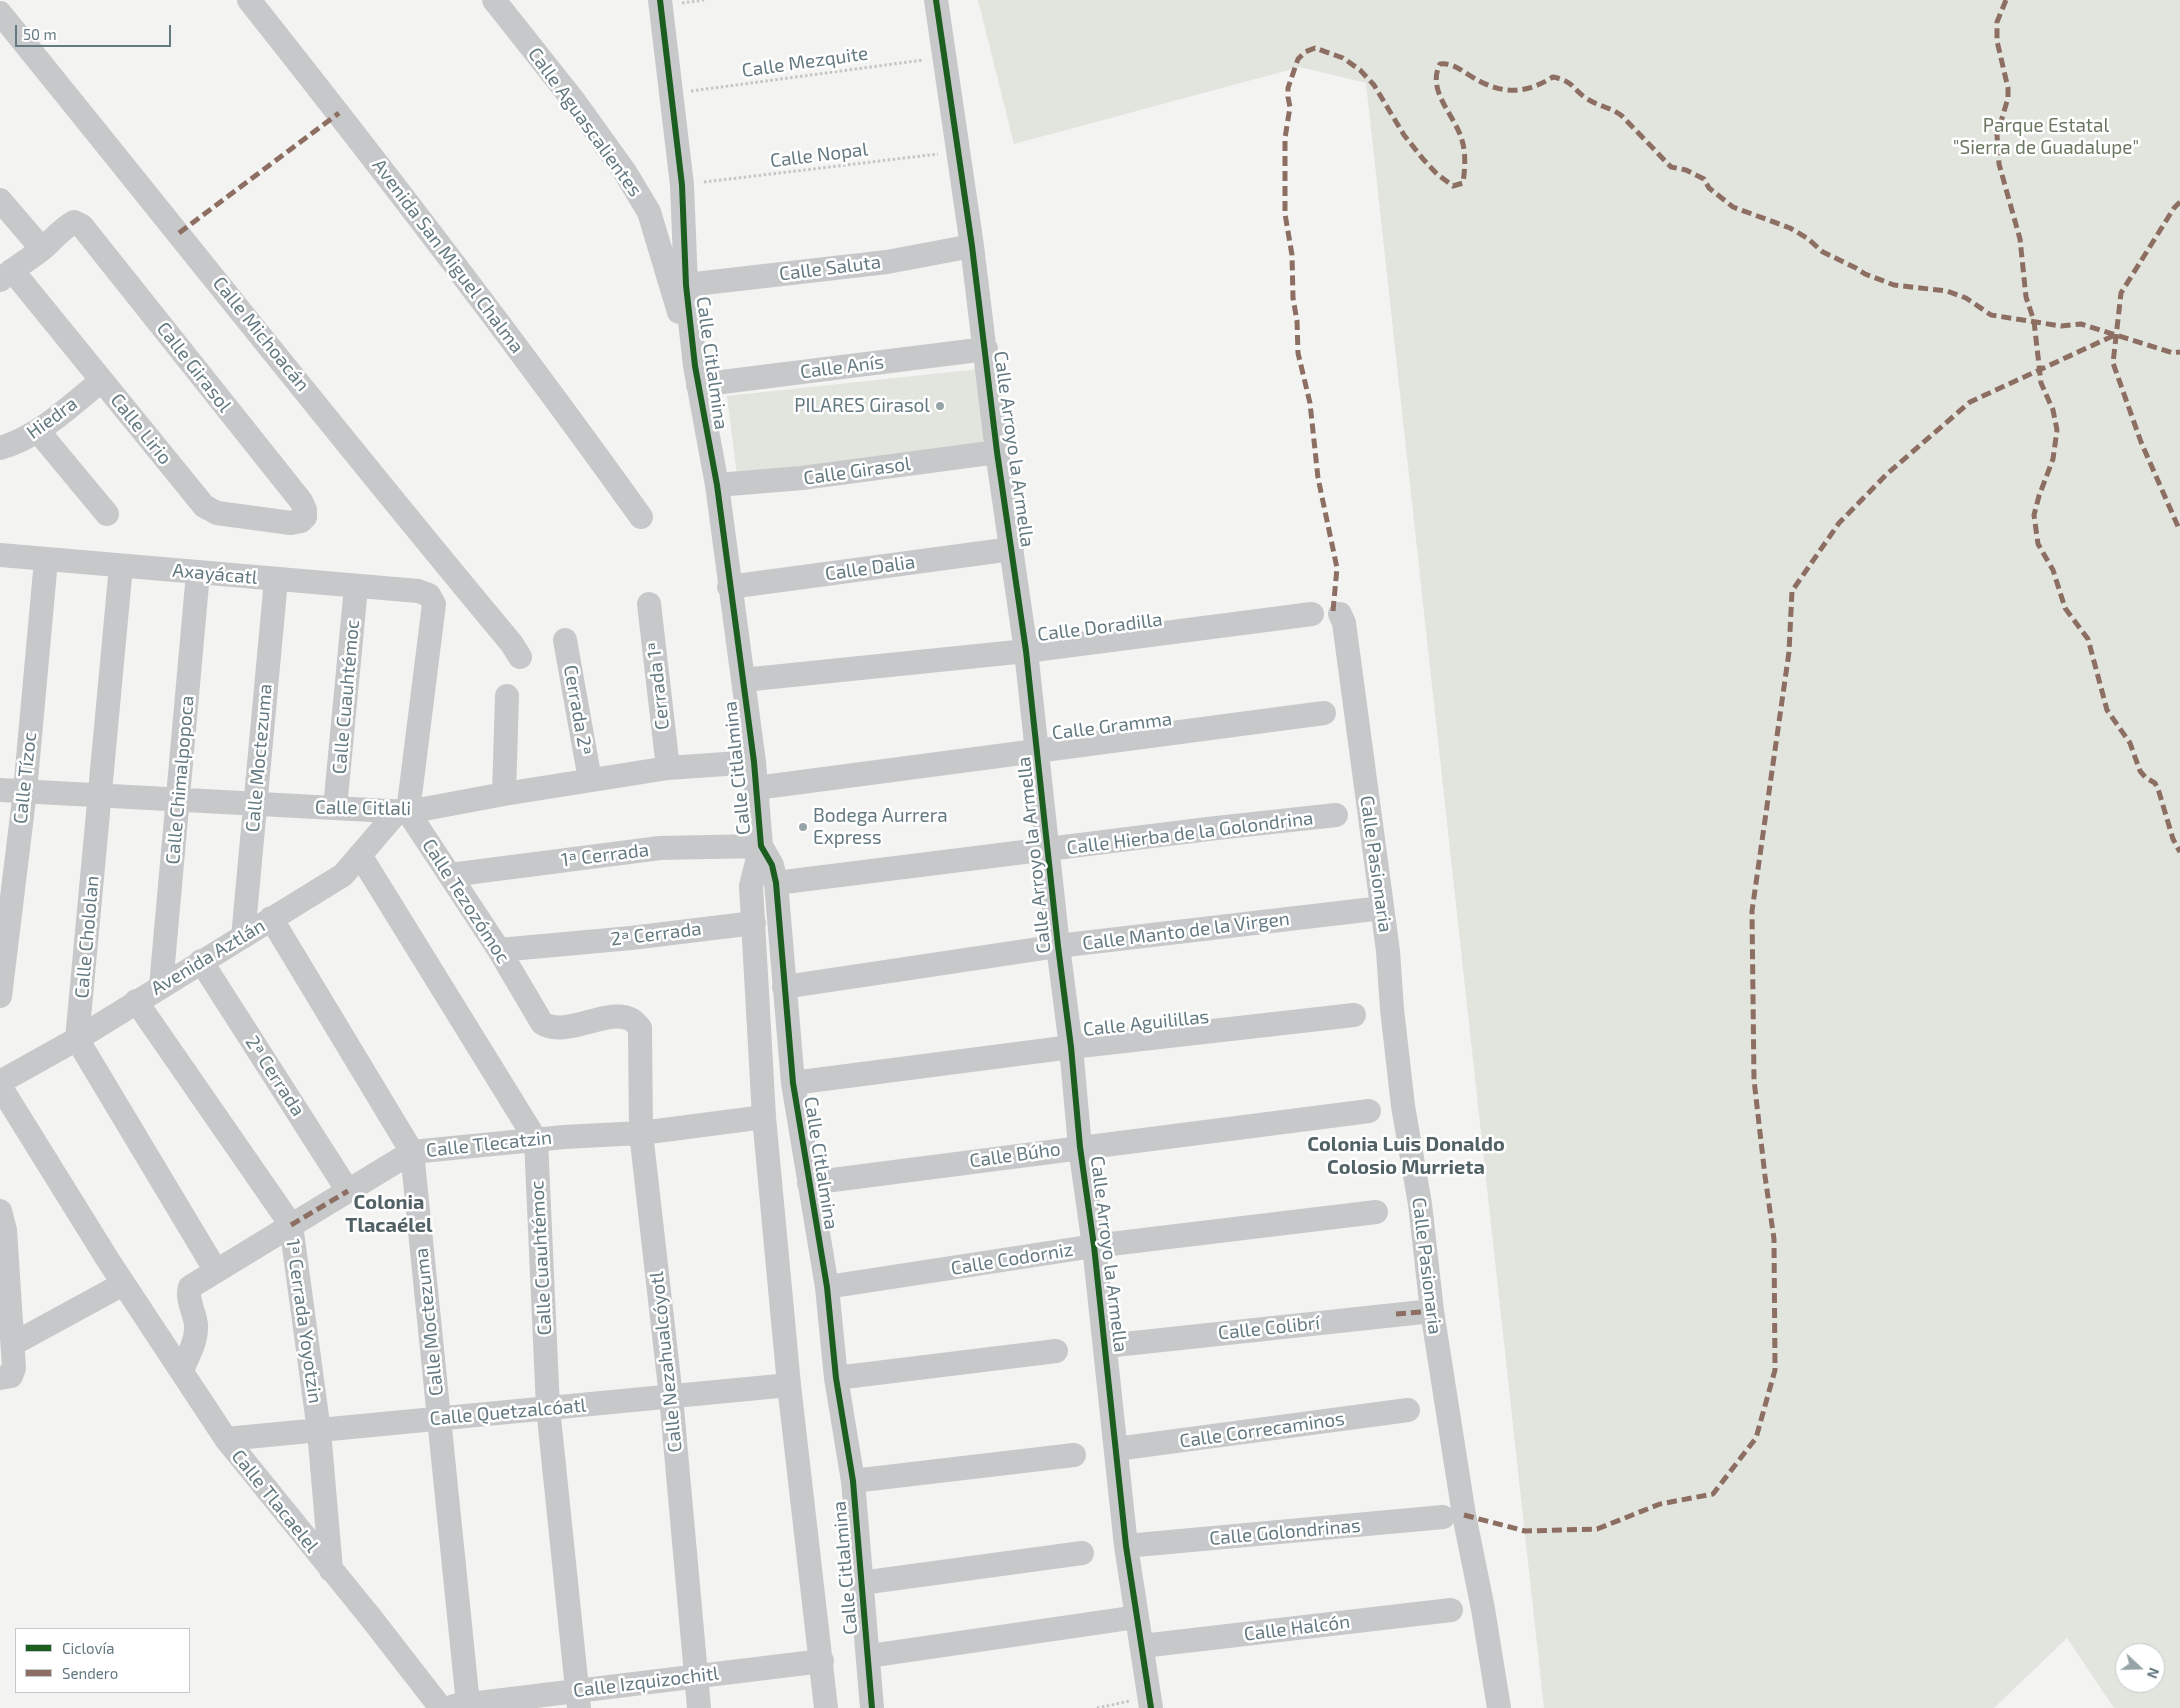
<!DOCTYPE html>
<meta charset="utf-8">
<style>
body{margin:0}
#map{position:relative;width:2180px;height:1708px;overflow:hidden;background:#f3f3f1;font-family:"Exo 2",sans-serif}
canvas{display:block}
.legend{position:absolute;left:15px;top:1628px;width:175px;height:65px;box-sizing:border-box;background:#fff;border:1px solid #c1c9cd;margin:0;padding:6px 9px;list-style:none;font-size:15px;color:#647981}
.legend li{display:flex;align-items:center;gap:10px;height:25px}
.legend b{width:25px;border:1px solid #c1c9cd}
.north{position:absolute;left:2115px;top:1643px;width:50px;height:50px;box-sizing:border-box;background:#fff;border:1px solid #c1c9cd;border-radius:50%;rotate:111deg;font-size:14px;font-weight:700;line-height:20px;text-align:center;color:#647981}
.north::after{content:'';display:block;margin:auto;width:18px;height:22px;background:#96a4a8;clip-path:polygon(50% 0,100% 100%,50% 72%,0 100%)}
.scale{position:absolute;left:15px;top:25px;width:156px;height:22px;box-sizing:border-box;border:2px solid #647981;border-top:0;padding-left:6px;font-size:15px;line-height:18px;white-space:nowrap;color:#647981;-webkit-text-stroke:4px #fff;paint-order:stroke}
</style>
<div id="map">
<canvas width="2180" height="1708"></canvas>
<ul class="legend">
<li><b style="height:6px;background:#1b5e20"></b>Ciclovía</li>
<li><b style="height:6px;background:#8d6e63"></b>Sendero</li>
</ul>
<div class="north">N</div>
<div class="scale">50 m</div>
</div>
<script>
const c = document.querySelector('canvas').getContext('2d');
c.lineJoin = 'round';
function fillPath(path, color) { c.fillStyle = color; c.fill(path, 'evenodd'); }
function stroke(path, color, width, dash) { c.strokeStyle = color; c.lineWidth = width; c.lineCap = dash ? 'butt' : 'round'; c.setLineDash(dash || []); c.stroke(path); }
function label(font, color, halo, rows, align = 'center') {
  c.font = font + ' "Exo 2",sans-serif'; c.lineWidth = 5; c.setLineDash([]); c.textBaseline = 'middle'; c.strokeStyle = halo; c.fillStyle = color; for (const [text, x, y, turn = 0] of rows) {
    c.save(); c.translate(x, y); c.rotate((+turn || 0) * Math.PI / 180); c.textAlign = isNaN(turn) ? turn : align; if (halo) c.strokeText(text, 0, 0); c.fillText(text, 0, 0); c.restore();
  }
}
fillPath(new Path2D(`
 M978,0H2180V1708H2114L2067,1638L1994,1708H1544L1366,83L1300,67L1014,144ZM2125,1653H2155V1683H2125Z
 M979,369L989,441L737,475L727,396Z`), '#e2e5de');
stroke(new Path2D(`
 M682,3L704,0
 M691,91L923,60
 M704,182L938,154
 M1097,1708L1130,1701`), '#c5c6c6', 3, [2.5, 2.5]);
stroke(new Path2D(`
 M249,0C383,169 515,341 641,517
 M494,0L574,101L625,172L649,212L679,312
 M660,0L682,185L686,285L695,366L717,485L754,762L761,846L772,865L776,883L793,1083L827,1287L836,1378L853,1481L872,1708
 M936,0L972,246L997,452L1026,651L1058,946L1071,1047L1080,1147L1094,1246L1126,1546L1151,1708
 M0,13C171,223 338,436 512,644L520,657
 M0,200L42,249
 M0,280C13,269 28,260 41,250C52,241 61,229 74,222L82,226L301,501L305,510V517L301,521L291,523L217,513L204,506L12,270
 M686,285L887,262L972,246
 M698,385L986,349
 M38,431L107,514
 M0,448C39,437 70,406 101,381
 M717,485L802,478L997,452
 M0,555L418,591L429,595L434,604L408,812L499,950L542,1023C566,1039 609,1006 632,1020C635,1022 638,1026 640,1028L641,1133L671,1397L699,1708
 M121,566L77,1039L216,1271
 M729,587L1012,549
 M649,604L668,768
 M1340,614L1344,623L1388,951L1392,1009L1403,1106L1420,1204L1432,1311L1464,1515L1483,1609L1499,1708
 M565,640L590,780
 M743,680L1026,651L1312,614
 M756,788L1324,713
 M0,790L408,812L504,794L668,768L754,762
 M504,794L507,696
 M335,808L356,587
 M360,855L536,1140L548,1408L579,1708
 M450,875L660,848L761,846L751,886L764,1117L789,1385L826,1708
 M776,883L1208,829L1336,815
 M271,918L412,1152L468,1704
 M243,937L276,580
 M499,950L631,938L754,923
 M201,961L348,1191
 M161,986L198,573
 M784,987L1058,946L1382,908
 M0,996L25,791L46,560
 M136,1001L291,1225L319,1431L331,1570
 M0,1082L77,1039L343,875L398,811
 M793,1083L1071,1047L1354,1015
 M0,1086L108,1260L226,1439L371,1618L441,1708
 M809,1183L1369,1111
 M0,1211L5,1230L14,1368L11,1376L0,1378
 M827,1287L1094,1246L1376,1212
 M13,1344L123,1284
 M1106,1346L1432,1311
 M182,1370C188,1356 197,1341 196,1325C195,1312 186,1300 190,1287L412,1152L564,1137L641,1133L764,1117
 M836,1378L1056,1351
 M226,1439L789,1385
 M1116,1449L1408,1410
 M853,1481L1074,1455
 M1126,1546L1443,1517
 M861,1583L1082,1553
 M1142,1646L1451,1610
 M869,1656L1137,1617
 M454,1706L822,1661`), '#c7c8c9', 24);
stroke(new Path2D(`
 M2006,0L1997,22V41L2008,88V98L1997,135L1999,164L2020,239L2026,297L2034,321L2041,383L2053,410L2057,430L2053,459L2039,496L2034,515L2038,544L2053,570L2065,608L2088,639L2107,710L2130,743L2140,771L2146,778L2155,783L2159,792L2173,839L2180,852
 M2180,202L2174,208L2121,293L2113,363L2141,442L2180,531
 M179,233L339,113
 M1333,611L1337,568L1318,478L1310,403L1298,353L1297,321L1293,298L1292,255L1285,214V138L1290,107L1288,97V88L1298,59L1305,52L1315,48L1343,58L1360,70L1374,85L1404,135L1423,159L1437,174L1453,186L1463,183C1465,169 1466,154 1462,140C1455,115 1426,91 1440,64C1452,63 1458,68 1469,75C1499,94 1522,96 1553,77C1574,81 1572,89 1586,98C1597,106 1611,107 1622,116L1671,167L1686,170L1704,179L1709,188L1733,207L1790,228L1807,238L1823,252L1856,268L1865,274L1894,285L1947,291L1966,298L1991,315L2061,326L2081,324L2173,353L2180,352
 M291,1225L348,1191
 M1396,1314L1432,1311
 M1464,1515L1525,1531L1597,1529L1660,1504L1713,1494L1756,1438L1775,1370L1774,1239L1765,1176L1754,1080L1752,911L1789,652L1792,591L1839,523L1888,473L1970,402L2117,334`), '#8d6e63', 5, [10, 5]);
stroke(new Path2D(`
 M660,0L682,185L686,285L695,366L717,485L754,762L761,846L772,865L776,883L793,1083L827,1287L836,1378L853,1481L872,1708
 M936,0L972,246L997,452L1026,651L1058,946L1071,1047L1080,1147L1094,1246L1126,1546L1151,1708`), '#1b5e20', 6);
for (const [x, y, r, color] of [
 [940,406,5,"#96a4a8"],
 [803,827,5,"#96a4a8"]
]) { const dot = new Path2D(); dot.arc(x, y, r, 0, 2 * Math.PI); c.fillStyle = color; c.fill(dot); stroke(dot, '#fff', 2); }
label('19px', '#647981', '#fff', [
 ["Calle Mezquite",805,62,-8],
 ["Calle Aguascalientes",585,122,54],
 ["Calle Nopal",819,155,-7],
 ["Avenida San Miguel Chalma",448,256,53],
 ["Calle Saluta",830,268,-7],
 ["Calle Michoacán",261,334,51],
 ["Calle Citlalmina",712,363,82],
 ["Calle Girasol",194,367,52],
 ["Calle Anís",842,367,-7],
 ["Hiedra",52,418,-36],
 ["Calle Lirio",141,429,51],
 ["Calle Arroyo la Armella",1014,449,82],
 ["Calle Girasol",857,471,-8],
 ["Calle Dalia",870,568,-8],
 ["Axayácatl",215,574,5],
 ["Calle Doradilla",1100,627,-7],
 ["Cerrada 1ª",658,686,-96],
 ["Calle Cuauhtémoc",346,697,-85],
 ["Cerrada 2ª",578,710,80],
 ["Calle Gramma",1112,726,-7],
 ["Calle Moctezuma",259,758,-85],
 ["Calle Citlalmina",737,768,-96],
 ["Calle Tízoc",25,778,-84],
 ["Calle Chimalpopoca",180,780,-85],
 ["Calle Citlali",363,808,1],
 ["Calle Hierba de la Golondrina",1190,833,-7],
 ["1ª Cerrada",605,855,-7],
 ["Calle Arroyo la Armella",1034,855,-96],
 ["Calle Pasionaria",1376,864,82],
 ["Calle Tezozómoc",466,901,57],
 ["Calle Manto de la Virgen",1186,931,-7],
 ["2ª Cerrada",656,934,-7],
 ["Calle Chololan",87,937,-85],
 ["Avenida Aztlán",208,957,-31],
 ["Calle Aguilillas",1146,1023,-6],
 ["2ª Cerrada",275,1076,57],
 ["Calle Tlecatzin",489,1144,-6],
 ["Calle Búho",1015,1155,-8],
 ["Calle Citlalmina",821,1163,81],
 ["Calle Arroyo la Armella",1109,1254,83],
 ["Calle Cuauhtémoc",541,1258,-93],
 ["Calle Codorniz",1012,1259,-9],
 ["Calle Pasionaria",1427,1266,83],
 ["1ª Cerrada Yoyotzin",304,1321,82],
 ["Calle Moctezuma",429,1322,-96],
 ["Calle Colibrí",1269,1328,-6],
 ["Calle Nezahualcóyotl",666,1362,-96],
 ["Calle Quetzalcóatl",508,1412,-5],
 ["Calle Correcaminos",1262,1430,-8],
 ["Calle Tlacaelel",275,1501,51],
 ["Calle Golondrinas",1285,1532,-5],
 ["Calle Citlalmina",845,1568,-95],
 ["Calle Halcón",1297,1628,-7],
 ["Calle Izquizochitl",646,1682,-7]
]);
label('19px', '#6a7862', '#fff', [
 ["Parque Estatal",2046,126],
 ["\"Sierra de Guadalupe\"",2046,148]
]);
label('19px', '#647981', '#fff', [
 ["PILARES Girasol",930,406],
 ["Bodega Aurrera",813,816,"left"],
 ["Express",813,838,"left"]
], 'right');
label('bold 20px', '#516166', '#fff', [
 ["Colonia Luis Donaldo",1406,1144],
 ["Colosio Murrieta",1406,1167],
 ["Colonia",389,1202],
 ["Tlacaélel",389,1225]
]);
</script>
